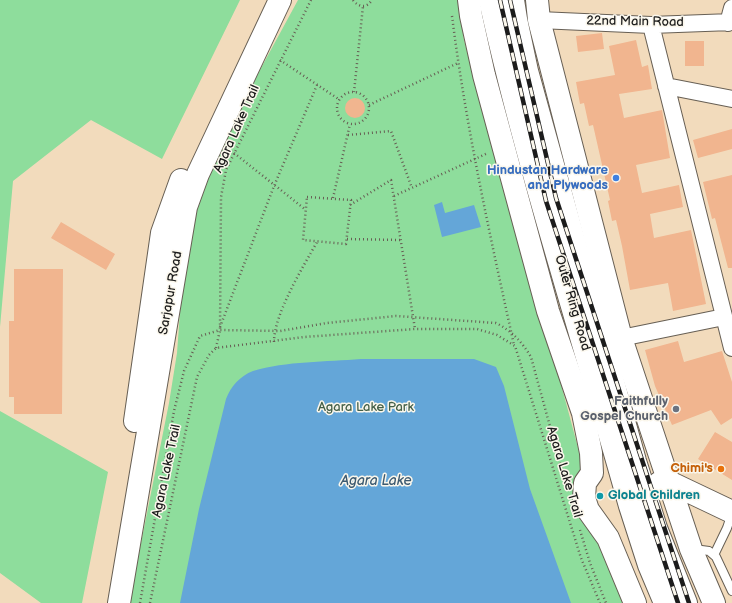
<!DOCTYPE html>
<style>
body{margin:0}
canvas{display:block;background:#f2dbbc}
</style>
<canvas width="732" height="603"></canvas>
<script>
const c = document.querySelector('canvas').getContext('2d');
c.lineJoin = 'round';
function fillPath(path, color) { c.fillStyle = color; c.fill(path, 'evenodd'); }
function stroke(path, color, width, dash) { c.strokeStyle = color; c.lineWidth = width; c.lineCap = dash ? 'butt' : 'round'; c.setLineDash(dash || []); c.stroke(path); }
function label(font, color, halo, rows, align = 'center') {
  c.font = font + ' "Balsamiq Sans",sans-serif'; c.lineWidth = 3; c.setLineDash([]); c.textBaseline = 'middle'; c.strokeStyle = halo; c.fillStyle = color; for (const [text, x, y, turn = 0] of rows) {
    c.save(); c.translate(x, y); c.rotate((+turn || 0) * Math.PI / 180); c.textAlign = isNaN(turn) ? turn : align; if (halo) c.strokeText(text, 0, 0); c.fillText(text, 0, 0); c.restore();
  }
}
fillPath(new Path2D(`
 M0,0H240L162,159L91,120L13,181L0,327Z
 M298,0H458L464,40L473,75L551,347L584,470L591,529L633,603H129L169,403L177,353L181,298L194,209L230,125Z
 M0,411L108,472L82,603H41L0,573Z`), '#8edd9c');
fillPath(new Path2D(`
 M442,202L445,213L474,205L481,227L442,237L434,205Z
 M361,359H474L496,367L504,386L530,489L571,603H180L199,509L226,399C231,386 240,376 253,371C286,361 327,362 361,359Z`), '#64a6d8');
fillPath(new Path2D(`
 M602,33L604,49L578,52L576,36Z
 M636,40L642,67L648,65L652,89L619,94L624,118L662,110L670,158L636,165L642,193L679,185L683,207L650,214L654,238L691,230L706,304L673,311L668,283L630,290L622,246L616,220L612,221L608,201L610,200L593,125L589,126L584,103L580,104L576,82L615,75L609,46Z
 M685,41H704V66H685Z
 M345 108a10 10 0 1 1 20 0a10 10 0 1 1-20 0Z
 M732,129V149L698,158L693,140Z
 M732,175V268H728L715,218L712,219L703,182Z
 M61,222L115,254L106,270L51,238Z
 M14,269H63L62,414H14V397H9V321H14Z
 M678,341L684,362L722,351L732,382V418L721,425L711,410L672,425L655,386L645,350Z
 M715,432L732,442V480L698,459Z`), '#f1b58f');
const lane = new Path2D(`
 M694,549L709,551L716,557L732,591
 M714,555L727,528L732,513`);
const street = new Path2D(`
 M539,20L651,25L732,22
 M728,23L732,8
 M651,25L732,348
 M666,86L732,99
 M621,338L724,317`);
const secondary = new Path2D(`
 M469,0L471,16L484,75L548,311L583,413L591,453L592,473L585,483L584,498L588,510L608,538L635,603
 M537,0L539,20L621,338L691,549L714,603
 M659,483L669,482L732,512`);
const primary = new Path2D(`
 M135,421L162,233L181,180
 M119,603L186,207L198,174L280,0`);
const highway = new Path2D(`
 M490,0C528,171 583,337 630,506L649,565L665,603
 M513,0L516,19L527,71L635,461L656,528L686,603`);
stroke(lane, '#675f54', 10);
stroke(street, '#675f54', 18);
stroke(secondary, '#675f54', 24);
stroke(primary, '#675f54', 24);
stroke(highway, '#675f54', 24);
stroke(new Path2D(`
 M353,0C359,8 367,8 372,0
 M452,16C466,127 490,236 514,345
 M280,60L340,100
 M354,92L363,6
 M337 108a16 16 0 1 1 32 0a16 16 0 1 1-32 0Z
 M369,105L458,63
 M348,135L391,131L412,188
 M234,153L306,210
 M394,196L488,153
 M307,197L351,200L346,244L303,240Z
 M333,198L350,124
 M350,205L391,180L415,329
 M347,239L401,240
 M220,327L274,186L317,85
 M274,342C274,314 303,267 317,242
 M216,348L220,330L221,197L226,170L311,0
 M580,530L590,563L606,603
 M140,603L174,411L184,371L200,336L220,330L280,331L327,323L396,316L496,323C512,331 522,342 531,357L566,485
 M150,603L197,377L209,355L216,348L304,337L415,329H477L497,335L515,346L581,558L600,603`), '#675f54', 2.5, [1, 3]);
stroke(lane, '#fff', 8);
stroke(street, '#fff', 16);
stroke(secondary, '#fff', 22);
stroke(primary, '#fff', 22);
stroke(highway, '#fff', 22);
const rail = new Path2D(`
 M500,0L546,201L678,603
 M510,0L556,198L689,603`);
stroke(rail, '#1c1c1c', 4.5);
stroke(rail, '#fbf7ec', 3, [9]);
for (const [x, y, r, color] of [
 [616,178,4,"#3f7fe0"],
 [676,409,4,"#6b7280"],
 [721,469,4,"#e8710a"],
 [600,496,4,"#0f9aa8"]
]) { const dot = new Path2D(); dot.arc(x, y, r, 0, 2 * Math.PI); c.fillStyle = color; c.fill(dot); stroke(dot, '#fbf7ec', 1.5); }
label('13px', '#1c1c1c', '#fbf7ec', [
 ["22nd Main Road",635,22,1],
 ["Agara Lake Trail",237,129,-66],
 ["Sarjapur Road",171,293,-80],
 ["Outer Ring Road",572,303,74],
 ["Agara Lake Trail",167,471,-78],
 ["Agara Lake Trail",564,472,73]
]);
label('bold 13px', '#366cbe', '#fbf7ec', [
 ["Hindustan Hardware",608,171],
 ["and Plywoods",608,186]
], 'right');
label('bold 13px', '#5b616d', '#fbf7ec', [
 ["Faithfully",668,402],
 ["Gospel Church",668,417]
], 'right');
label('13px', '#446049', '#fbf7ec', [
 ["Agara Lake Park",366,408]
]);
label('bold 13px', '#c56008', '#fbf7ec', [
 ["Chimi's",713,469]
], 'right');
label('bold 13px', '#0d838f', '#fbf7ec', [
 ["Global Children",608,496]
], 'left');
label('italic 14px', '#3c5a71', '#fbf7ec', [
 ["Agara Lake",376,481]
]);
</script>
